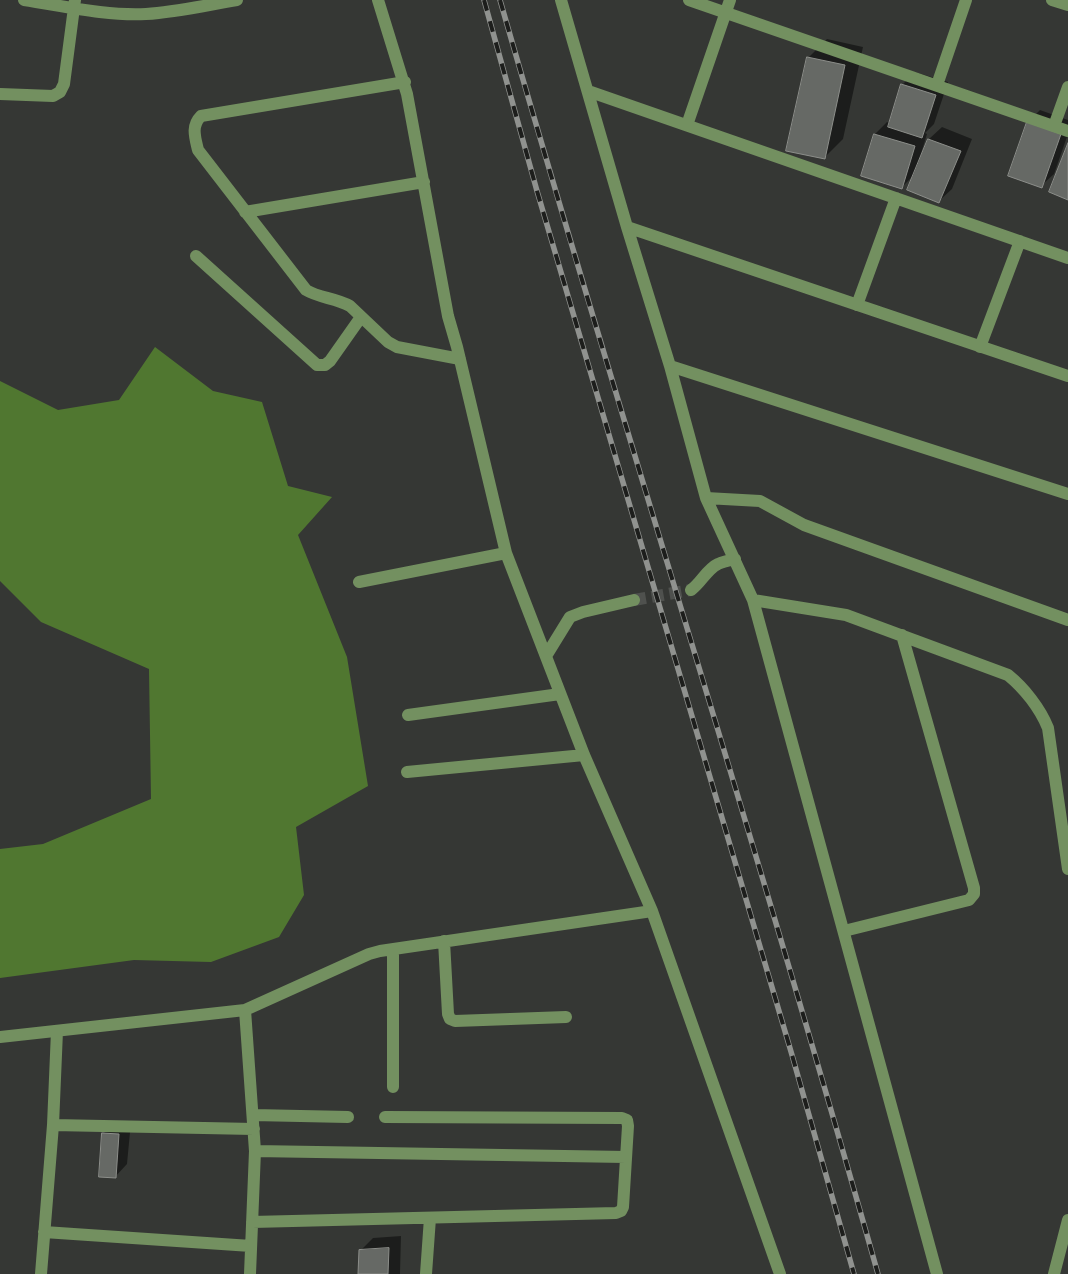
<!DOCTYPE html>
<style>
body{margin:0}
canvas{display:block;background:#353734}
</style>
<canvas width="1068" height="1274"></canvas>
<script>
const c = document.querySelector('canvas').getContext('2d');
c.lineJoin = 'round';
function fillPath(path, color) { c.fillStyle = color; c.fill(path, 'evenodd'); }
function stroke(path, color, width, dash) { c.strokeStyle = color; c.lineWidth = width; c.lineCap = dash ? 'butt' : 'round'; c.setLineDash(dash || []); c.stroke(path); }
fillPath(new Path2D(`
 M155,347L213,391L262,402L288,486L332,497L298,535L347,657L368,786L296,827L304,895L279,937L211,962L134,960L0,978V849L43,844L151,799L149,669L41,622L0,581V381L58,410L119,400Z`), '#507730');
fillPath(new Path2D(`
 M827,39L863,47L843,139L824,158L808,58Z
 M915,72L948,82L934,124L925,133L927,134L919,160H921L929,139L942,127L972,139L952,189L939,201L915,174L902,187L875,134L887,122L890,123L903,84Z
 M1040,110L1068,120V134L1054,174L1041,186L1028,122Z
 M116,1121L131,1122L127,1164L115,1177L104,1133Z
 M401,1236L400,1274H359L361,1250L373,1238Z`), '#0007');
const building = new Path2D(`
 M807,57L845,65L825,159L786,151Z
 M901,84L936,95L922,138L888,127Z
 M1027,122L1061,134L1042,188L1008,176Z
 M874,134L915,146L902,189L861,176Z
 M928,139L961,151L939,203L907,190Z
 M1068,143V200L1049,192Z
 M102,1133L119,1134L116,1178L99,1177Z
 M389,1248L388,1274H358L359,1250Z`);
fillPath(building, '#666965');
stroke(building, '#8c8e8a', 1);
stroke(new Path2D(`
 M634,600L691,590`), '#4f514e', 12, [12, 6]);
stroke(new Path2D(`
 M24,0C64,6 106,16 146,14C177,12 207,5 237,0
 M378,0L407,94L448,316L457,347L506,553L584,755L652,911L780,1274
 M561,0L627,227L670,366L706,498L753,600L937,1274
 M689,0L1068,131
 M1052,0L1068,5
 M405,82L201,116C191,126 195,137 198,150L306,290C319,298 336,298 350,306L388,342L397,347L460,359
 M937,85L966,0
 M588,91L1068,258
 M0,94L53,96L60,92L64,84L75,0
 M687,125L730,0
 M1054,126L1068,87
 M245,212L424,182
 M627,227L1068,376
 M196,256L317,365H325L330,361L361,317
 M857,305L896,198
 M980,347L1020,241
 M670,366L1068,494
 M706,498L760,501L804,525L1068,620
 M359,582L506,553
 M691,590C701,583 707,569 718,564C724,561 730,560 735,559
 M753,600L846,615L1008,675C1024,688 1040,708 1048,728L1068,869
 M546,656L570,617L583,612L634,600
 M408,715L560,694
 M407,772L584,755
 M844,931L969,900L974,894V888L902,635
 M444,941L448,1014L450,1019L455,1021L566,1017
 M245,1010L255,1151L250,1274
 M0,1037L245,1010L369,954L380,951L652,911
 M393,1087V949
 M253,1115L348,1117
 M53,1125L254,1129
 M255,1151L626,1157
 M252,1222L616,1213L621,1211L623,1207L628,1126L627,1120L622,1118L385,1117
 M44,1232L251,1246
 M41,1274L53,1125L57,1031
 M426,1274L430,1218
 M1054,1274L1068,1220`), '#739060', 12);
const rail = new Path2D(`
 M484,0L537,191L792,1055L854,1274
 M500,0C622,426 758,848 878,1274`);
stroke(rail, '#90928f', 5.5);
stroke(rail, '#1d1e1c', 4, [11]);
</script>
